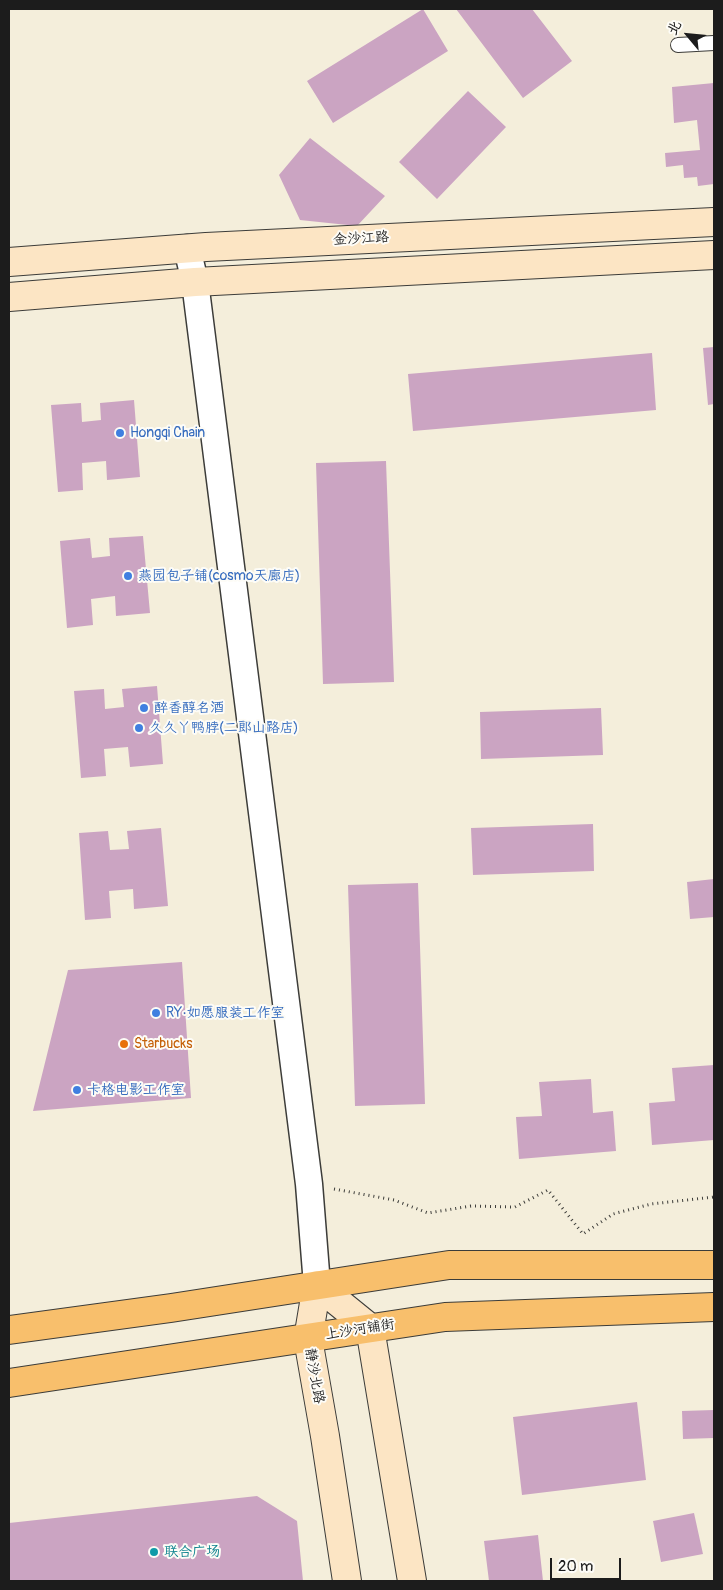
<!DOCTYPE html>
<meta charset="utf-8">
<style>
body{margin:0}
#map{position:relative;width:723px;height:1590px;overflow:hidden;background:#f4eedb;font-family:Pangolin,"LXGW WenKai TC",sans-serif}
canvas{display:block}
.frame{position:absolute;inset:0;border:10px solid #1c1c1c;pointer-events:none}
.north{position:absolute;left:663px;top:10px;width:50px;height:50px;-webkit-text-stroke:4px #fdfcf7;paint-order:stroke;rotate:298deg;font-size:14px;font-weight:700;line-height:20px;text-align:center;color:#1c1c1c}
.north::after{content:'';display:block;margin:auto;width:18px;height:22px;background:#1c1c1c;clip-path:polygon(50% 0,100% 100%,50% 72%,0 100%)}
.scale{position:absolute;left:550px;top:1558px;width:71px;height:22px;box-sizing:border-box;border:2px solid #1c1c1c;border-top:0;padding-left:6px;font-size:15px;line-height:18px;white-space:nowrap;color:#1c1c1c;-webkit-text-stroke:4px #fdfcf7;paint-order:stroke}
</style>
<div id="map">
<canvas width="723" height="1590"></canvas>
<div class="frame"></div>
<div class="north">北</div>
<div class="scale">20 m</div>
</div>
<script>
const c = document.querySelector('canvas').getContext('2d');
c.lineJoin = 'round';
function fillPath(path, color) { c.fillStyle = color; c.fill(path, 'evenodd'); }
function stroke(path, color, width, dash) { c.strokeStyle = color; c.lineWidth = width; c.lineCap = dash ? 'butt' : 'round'; c.setLineDash(dash || []); c.stroke(path); }
function label(font, color, halo, rows, align = 'center') {
  c.font = font + ' Pangolin,"LXGW WenKai TC",sans-serif'; c.lineWidth = 4; c.setLineDash([]); c.textBaseline = 'middle'; c.strokeStyle = halo; c.fillStyle = color; for (const [text, x, y, turn = 0] of rows) {
    c.save(); c.translate(x, y); c.rotate((+turn || 0) * Math.PI / 180); c.textAlign = isNaN(turn) ? turn : align; if (halo) c.strokeText(text, 0, 0); c.fillText(text, 0, 0); c.restore();
  }
}
fillPath(new Path2D(`
 M423,9L448,51L333,123L307,81Z
 M456,9H532L572,61L523,98Z
 M714,83V184L698,186L697,177L684,178L683,165L666,167L665,153L700,150L697,120L674,123L672,87Z
 M468,91L506,127L437,199L399,162Z
 M310,138L385,196L357,226L300,220L279,175Z
 M714,347V404L708,405L703,348Z
 M652,353L656,410L413,431L408,374Z
 M134,400L140,477L107,480L106,461L82,463L83,490L58,492L51,405L81,403L82,422L101,420L100,403Z
 M386,461L394,682L323,684L316,463Z
 M143,536L150,613L116,616L115,596L91,599L93,625L67,628L60,541L90,538L92,558L110,556L109,538Z
 M157,686L163,764L130,767L128,747L104,749L106,776L81,778L74,691L104,689L105,709L124,707L122,689Z
 M601,708L603,755L481,759L480,712Z
 M593,824L594,871L473,875L471,828Z
 M161,828L168,906L134,909L133,889L109,891L111,918L85,920L79,833L108,831L110,850L129,849L127,831Z
 M714,879V917L690,919L687,882Z
 M418,883L425,1104L355,1106L348,885Z
 M182,962L191,1098L33,1111L68,970Z
 M714,1065V1140L652,1145L649,1103L675,1101L672,1068Z
 M591,1079L593,1113L613,1111L616,1151L519,1159L516,1117L542,1116L539,1082Z
 M637,1402L646,1480L522,1495L513,1417Z
 M714,1410V1438L683,1439L682,1411Z
 M257,1496L297,1521L303,1581H9V1523Z
 M694,1513L703,1554L661,1562L653,1521Z
 M538,1535L543,1581H489L484,1541Z`), '#cba4c2');
const lane = new Path2D(`
 M678,45L714,43`);
const street = new Path2D(`
 M187,248L195,282L309,1184L317,1285`);
const secondary = new Path2D(`
 M9,262L206,247L714,222
 M9,297L195,282L714,255
 M347,1581L325,1436L308,1339L317,1285L370,1328L412,1581`);
const primary = new Path2D(`
 M9,1330L171,1308L449,1265H714
 M9,1383L445,1317L714,1307`);
stroke(lane, '#3c3c39', 16);
stroke(street, '#3c3c39', 29);
stroke(secondary, '#3c3c39', 30);
stroke(primary, '#3c3c39', 30);
stroke(new Path2D(`
 M334,1189L394,1200L428,1213L471,1206L515,1207L548,1190L583,1234L613,1214L651,1204L714,1197`), '#3c3c39', 3, [1, 4]);
stroke(lane, '#fff', 14);
stroke(street, '#fff', 26);
stroke(secondary, '#fce5c4', 28);
stroke(primary, '#f8bf6c', 28);
for (const [x, y, r, color] of [
 [120,433,5,"#3f7fe0"],
 [128,576,5,"#3f7fe0"],
 [144,708,5,"#3f7fe0"],
 [139,728,5,"#3f7fe0"],
 [156,1013,5,"#3f7fe0"],
 [124,1044,5,"#e8710a"],
 [77,1090,5,"#3f7fe0"],
 [154,1552,5,"#0f9aa8"]
]) { const dot = new Path2D(); dot.arc(x, y, r, 0, 2 * Math.PI); c.fillStyle = color; c.fill(dot); stroke(dot, '#fdfcf7', 2); }
label('14px', '#1c1c1c', '#fdfcf7', [
 ["金沙江路",361,239,-3],
 ["上沙河铺街",360,1330,-9],
 ["静沙北路",314,1376,80]
]);
label('14px', '#366cbe', '#fdfcf7', [
 ["Hongqi Chain",130,433],
 ["燕园包子铺(cosmo天廊店)",138,576],
 ["醉香醇名酒",154,708],
 ["久久丫鸭脖(二郎山路店)",149,728],
 ["RY·如愿服装工作室",166,1013],
 ["卡格电影工作室",87,1090]
], 'left');
label('14px', '#c56008', '#fdfcf7', [
 ["Starbucks",134,1044]
], 'left');
label('14px', '#0d838f', '#fdfcf7', [
 ["联合广场",164,1552]
], 'left');
</script>
